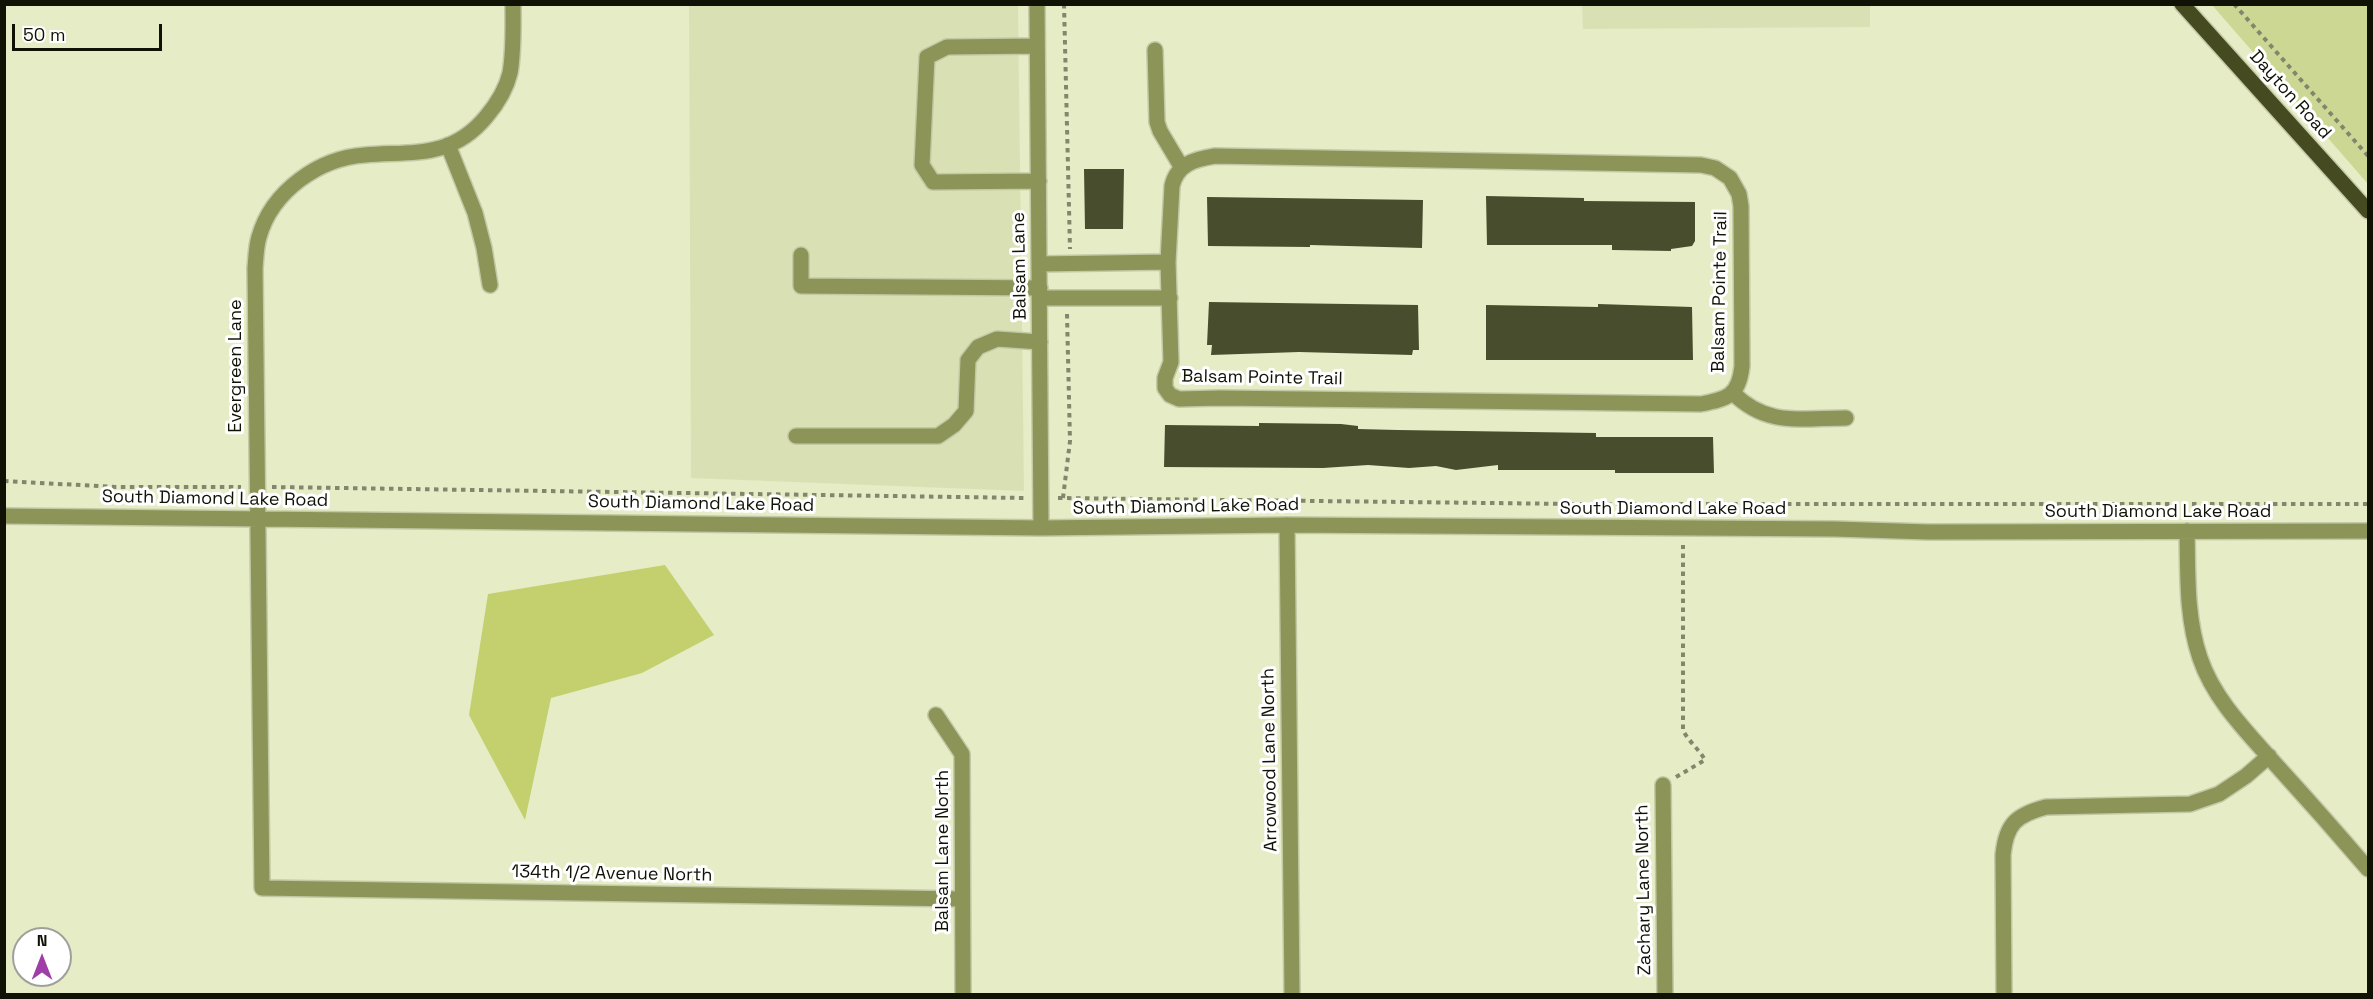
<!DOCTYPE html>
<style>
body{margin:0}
#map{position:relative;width:2373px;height:999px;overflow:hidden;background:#e5ecc6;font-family:"Space Grotesk",sans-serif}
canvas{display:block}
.frame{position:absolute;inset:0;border:6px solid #111206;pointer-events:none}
.north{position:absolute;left:12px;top:927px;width:60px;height:60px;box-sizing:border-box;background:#fff;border:2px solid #a0a09b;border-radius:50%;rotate:0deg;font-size:16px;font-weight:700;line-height:24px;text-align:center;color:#111206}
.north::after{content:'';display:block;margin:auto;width:21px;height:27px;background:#9f3ea6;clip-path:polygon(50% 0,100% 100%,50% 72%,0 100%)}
.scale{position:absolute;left:12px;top:24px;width:150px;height:27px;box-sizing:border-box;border:3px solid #111206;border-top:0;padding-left:8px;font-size:18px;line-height:21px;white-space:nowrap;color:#111206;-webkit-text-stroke:4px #fff;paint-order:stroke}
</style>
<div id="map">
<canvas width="2373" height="999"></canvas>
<div class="frame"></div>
<div class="north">N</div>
<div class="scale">50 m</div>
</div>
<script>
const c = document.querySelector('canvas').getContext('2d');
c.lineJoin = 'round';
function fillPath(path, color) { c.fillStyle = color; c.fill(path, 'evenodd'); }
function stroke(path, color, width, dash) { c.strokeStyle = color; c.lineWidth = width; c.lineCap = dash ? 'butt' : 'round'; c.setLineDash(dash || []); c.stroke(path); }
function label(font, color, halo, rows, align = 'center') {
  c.font = font + ' "Space Grotesk",sans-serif'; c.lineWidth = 6; c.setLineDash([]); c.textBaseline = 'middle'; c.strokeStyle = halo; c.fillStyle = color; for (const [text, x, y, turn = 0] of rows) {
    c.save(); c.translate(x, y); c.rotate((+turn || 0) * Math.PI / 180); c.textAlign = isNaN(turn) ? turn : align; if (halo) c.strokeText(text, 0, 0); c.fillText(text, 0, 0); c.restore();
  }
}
fillPath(new Path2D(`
 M689,5H1018L1024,491L691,478Z
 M1582,5H1870V27L1583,29Z`), '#d9e1b4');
fillPath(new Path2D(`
 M2212,5H2368V184Z`), '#cdd794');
fillPath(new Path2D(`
 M665,565L714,635L642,673L551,698L525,820L469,715L488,594Z`), '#c4d06d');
fillPath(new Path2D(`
 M1084,169H1124L1123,229H1085Z
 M1486,196L1584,198V201L1695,202V241L1692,246L1671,249V251L1612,250V245H1487Z
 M1207,197L1423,200L1422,248L1310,245V247L1208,246Z
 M1209,302L1418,305L1419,350H1413L1412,355L1299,352L1211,355L1212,345H1207Z
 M1598,304L1692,307L1693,360H1486V305L1598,307Z
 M1259,423L1341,424L1358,426V429L1398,430L1596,433V437H1713L1714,473H1615V470H1498V465L1456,470L1436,466L1409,468L1368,465L1323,468L1164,467L1165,425L1259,426Z`), '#484d2d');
const minor = new Path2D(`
 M513,4C513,27 514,51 510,73C506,90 497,104 486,117C451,159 413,151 365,155C319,158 272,191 259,237C256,247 256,258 255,268L262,888L961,899
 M1037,4L1041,528
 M1037,46L947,47L927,57L922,165L933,182L1039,181
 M1155,50L1157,122L1160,131L1182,168
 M448,145L475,213L484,248L490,285
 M1215,156L1701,165L1715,168L1730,178L1739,194L1741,206L1742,366C1739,396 1727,399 1701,404L1220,398L1179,399L1170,395L1165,388V378L1171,362L1168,262L1172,186C1177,164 1195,159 1215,156Z
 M801,255V286L1040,288
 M1039,264L1168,262
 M1040,298H1170
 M1733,393C1767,427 1801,418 1846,418
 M796,436H938L954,425L966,411L968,360L978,347L997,339L1040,342
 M4,516L1041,528L1287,525L1835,529L1928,532L2368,531
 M1287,525L1292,994
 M2187,531C2188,574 2186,617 2200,658C2214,700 2248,733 2277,766C2308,800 2338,834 2368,869
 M936,715L962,754L963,994
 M1663,785L1665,994
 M2004,994L2003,855C2006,824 2016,815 2046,807L2190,804L2219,794L2246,776L2269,756`);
const major = new Path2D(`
 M2182,4L2368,211`);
stroke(minor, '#c3c9a7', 18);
stroke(major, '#c3c9a7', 18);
stroke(new Path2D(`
 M1064,4L1070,249
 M2234,4L2368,156
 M4,481L116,487H241
 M272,487L1026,498
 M1058,498L1575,504H2368
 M1063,498L1070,441L1067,314
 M1676,777L1705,760C1699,749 1688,741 1683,730V545`), '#82866d', 4, [4.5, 4.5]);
stroke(minor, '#8c9457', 15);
stroke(major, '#454a20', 15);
label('18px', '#111206', '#fff', [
 ["Dayton Road",2290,95,48],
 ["Balsam Lane",1020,266,-91],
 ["Balsam Pointe Trail",1720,292,-89],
 ["Evergreen Lane",236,366,-90],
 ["Balsam Pointe Trail",1262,378,1],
 ["South Diamond Lake Road",215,499,1],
 ["South Diamond Lake Road",701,504,1],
 ["South Diamond Lake Road",1186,507,-1],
 ["South Diamond Lake Road",1673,509],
 ["South Diamond Lake Road",2158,512],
 ["Arrowood Lane North",1270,760,-91],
 ["Balsam Lane North",943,851,-90],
 ["134th 1/2 Avenue North",612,874,1],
 ["Zachary Lane North",1644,890,-91]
]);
</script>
